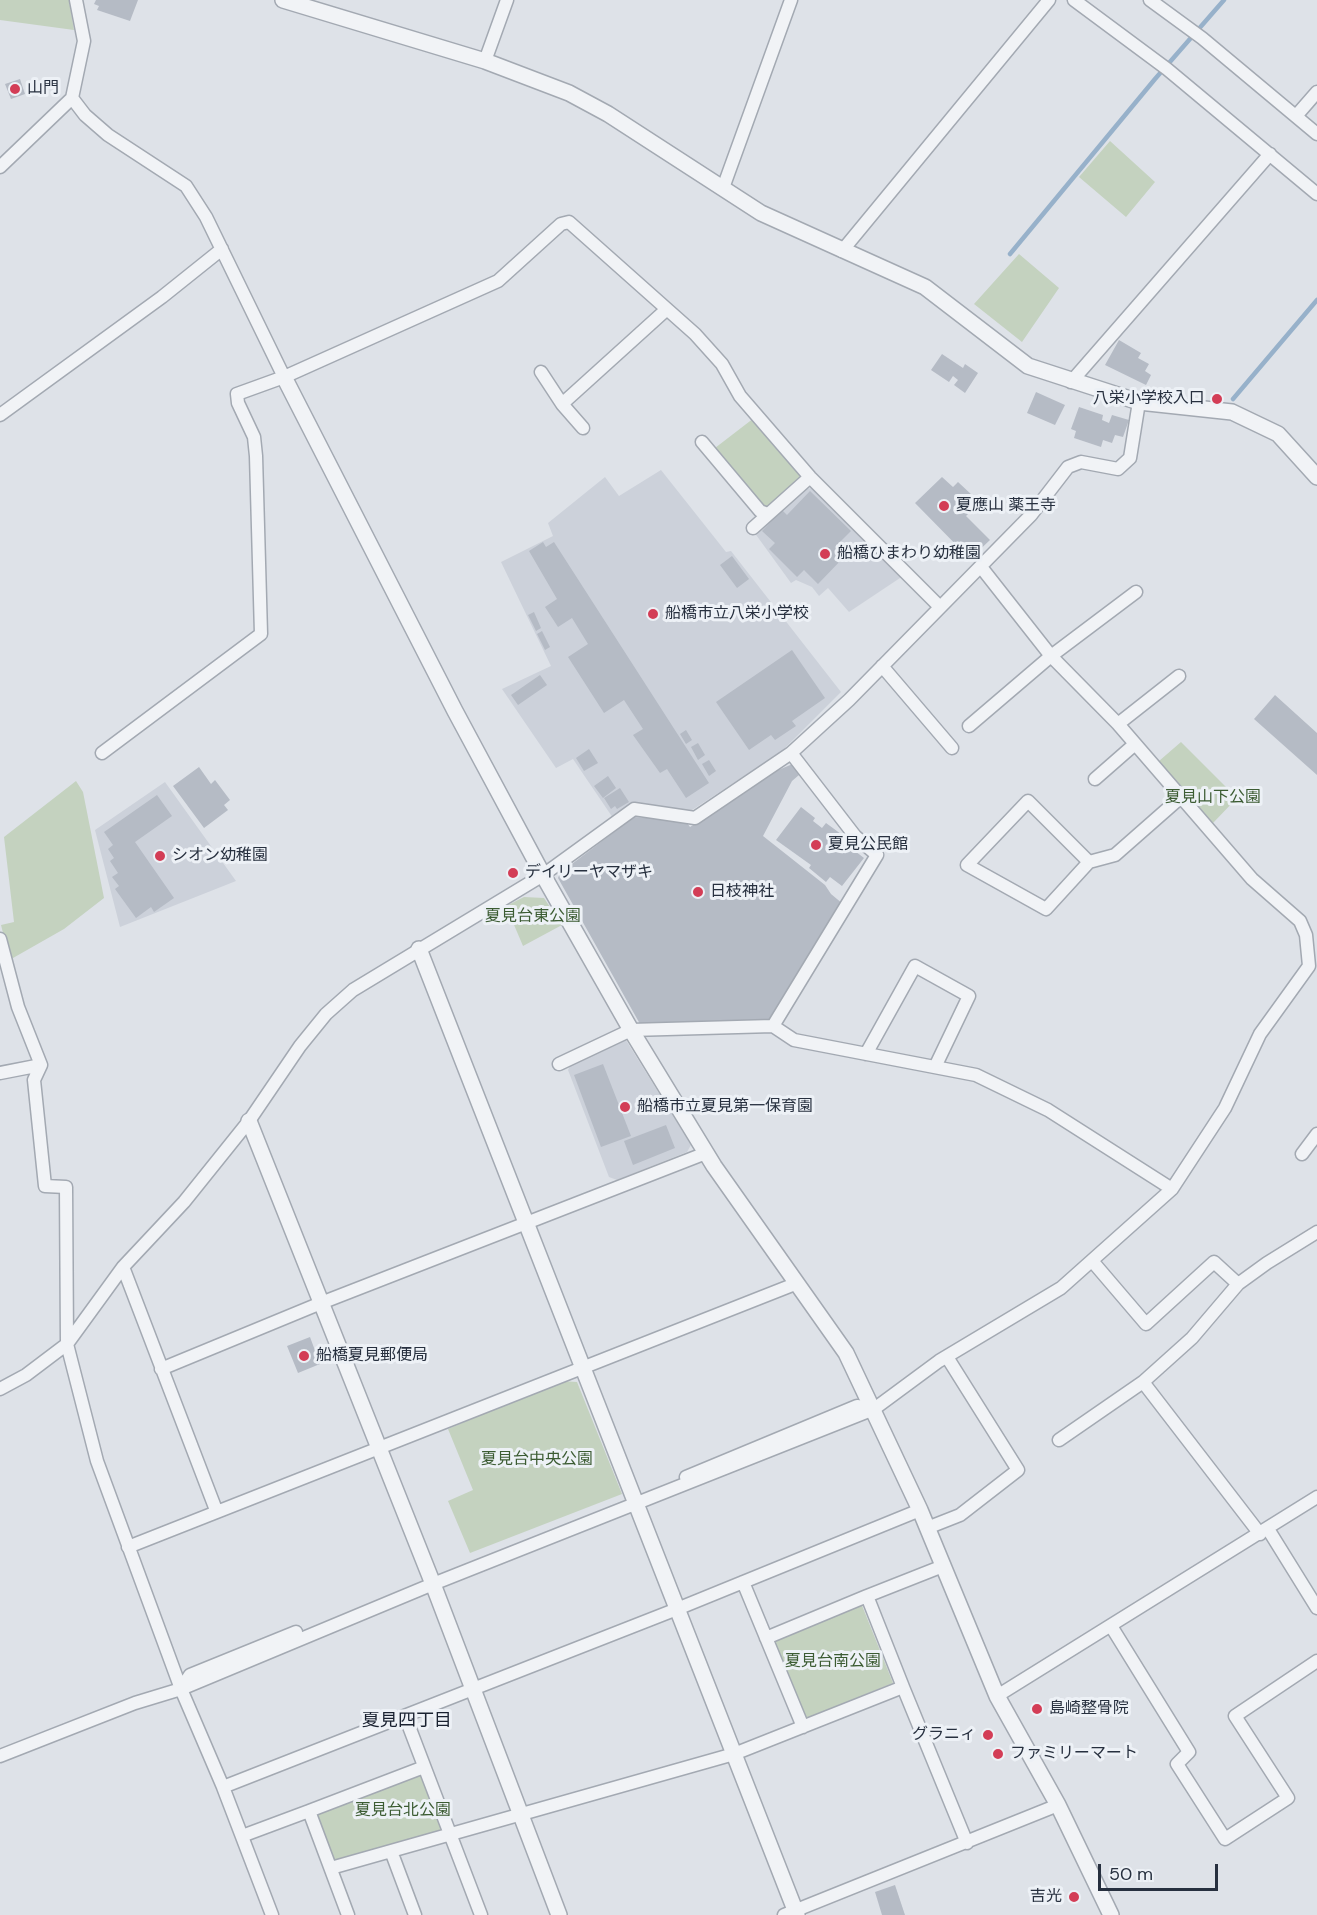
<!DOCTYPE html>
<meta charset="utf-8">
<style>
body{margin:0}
#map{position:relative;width:1317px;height:1915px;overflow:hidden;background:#dee2e8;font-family:"DM Sans",sans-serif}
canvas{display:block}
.scale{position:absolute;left:1098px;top:1864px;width:120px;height:27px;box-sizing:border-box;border:3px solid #27303f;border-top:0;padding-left:8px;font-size:18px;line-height:21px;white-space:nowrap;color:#27303f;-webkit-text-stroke:4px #edf1f6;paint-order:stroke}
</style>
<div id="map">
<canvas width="1317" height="1915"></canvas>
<div class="scale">50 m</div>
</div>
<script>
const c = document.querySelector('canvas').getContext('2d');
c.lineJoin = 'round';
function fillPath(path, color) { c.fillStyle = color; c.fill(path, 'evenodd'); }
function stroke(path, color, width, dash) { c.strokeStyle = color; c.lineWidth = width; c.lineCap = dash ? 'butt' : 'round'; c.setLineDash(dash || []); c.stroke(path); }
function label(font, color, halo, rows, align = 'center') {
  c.font = font + ' "DM Sans","Noto Sans JP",sans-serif'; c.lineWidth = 6; c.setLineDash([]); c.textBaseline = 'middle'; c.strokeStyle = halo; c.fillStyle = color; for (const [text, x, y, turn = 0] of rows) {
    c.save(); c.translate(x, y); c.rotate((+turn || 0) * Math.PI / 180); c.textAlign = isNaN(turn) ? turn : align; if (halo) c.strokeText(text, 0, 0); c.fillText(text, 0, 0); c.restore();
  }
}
fillPath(new Path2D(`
 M661,470L726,552L731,551L841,692L781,752L689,812L634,802L613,818L573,759L556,768L502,689L551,666L501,562L553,536L548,523L605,477L619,496Z
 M812,488L903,576L849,612L828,588L819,596L812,587L796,580L791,583L754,532L805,489Z
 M165,782L236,881L120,927L95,830Z
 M624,1037L691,1145L687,1152L617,1180L609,1177L568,1070L570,1066Z`), '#ccd1da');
fillPath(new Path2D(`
 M0,0H69L74,30L0,20Z
 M1110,141L1155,182L1126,217L1079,177Z
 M1019,254L1059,288L1022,342L974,304Z
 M754,418L800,475L798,483L770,507L759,504L715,448Z
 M1181,742L1237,798L1213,823L1159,761Z
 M76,781L83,792L104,898L64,929L13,958L8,953L1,925L14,922L4,837Z
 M524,897L544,898L562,925L523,946L506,906Z
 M561,1381L577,1382L622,1494L470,1553L448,1501L473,1490L448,1429Z
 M861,1603L893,1683L805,1719L774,1642Z
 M421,1774L442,1830L335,1862L316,1814Z`), '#c4d2bf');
stroke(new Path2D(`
 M1010,254L1155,79L1224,0
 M1233,399L1317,300`), '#97b1ca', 4.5);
fillPath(new Path2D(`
 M96,0H138L130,21L97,10L99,6L94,4Z
 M20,79L25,94L11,99L5,84Z
 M1119,340L1141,353L1138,358L1149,364L1145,371L1151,375L1146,385L1105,365Z
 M942,354L963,368L965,364L978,373L965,393L954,385L958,380L953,376L949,382L931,370Z
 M1036,392L1065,405L1055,425L1027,413Z
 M1079,407L1103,415L1102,420L1109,423L1112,415L1129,420L1123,437L1115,435L1112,443L1103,440L1101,447L1074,438L1076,431L1071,429Z
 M942,477L953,487L958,482L972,495L966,501L973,509L966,516L990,540L970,559L915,503Z
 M810,491L851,531L835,547L845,556L818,584L804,570L797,577L769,549L775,543L762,531L782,510L787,515Z
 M543,542L546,547L554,542L709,783L686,798L667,769L660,773L633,735L643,729L624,700L604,713L568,657L588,644L572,618L558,627L545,607L557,599L529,551Z
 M732,556L749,579L737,588L720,565Z
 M534,612L541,628L536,631L528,615Z
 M542,631L550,647L545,650L537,634Z
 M792,650L825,698L792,721L796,726L775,740L771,735L749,750L716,702Z
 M540,675L547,685L518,705L511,695Z
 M1275,695L1317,733V775L1254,719Z
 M686,730L692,740L686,744L680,734Z
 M698,743L705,755L698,760L691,747Z
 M589,749L598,763L584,771L576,758Z
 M709,760L716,771L709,776L702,764Z
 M795,763L799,775L792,781L763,836L825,885L831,894L843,904L771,1021L640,1024L558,878L560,873L634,817L685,820L690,827L776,771Z
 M199,767L211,784L215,780L230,800L224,805L228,810L204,828L173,786Z
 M608,776L616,788L603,798L594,786Z
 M620,788L629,802L617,809L615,806L611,809L604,798Z
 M157,795L172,816L135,842L174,898L154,912L151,907L136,918L115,889L119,886L112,877L118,873L110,861L114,858L108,849L113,845L104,832Z
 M801,807L815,818L813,821L822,828L826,823L841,834L838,838L864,858L842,886L830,877L826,882L809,868L811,865L776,840Z
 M603,1064L631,1136L601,1147L574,1075Z
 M666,1125L675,1148L633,1165L624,1141Z
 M310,1337L320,1364L298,1373L287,1346Z
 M895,1885L905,1915H882L875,1892Z`), '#b5bbc5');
const minor = new Path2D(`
 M1074,0L1167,69L1317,194
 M1150,0L1202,38L1317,134
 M485,61L507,0
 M72,98L85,115L108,135L186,186L206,217L284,377
 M1296,116L1317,92
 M0,167L72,98L84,41L76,0
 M723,188L791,0
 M842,251L1049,0
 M541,372L562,404L583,428
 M1071,382L1270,154
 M562,404L667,309
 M0,415L162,297L222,249
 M702,442L760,511L768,514
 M753,528L810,477
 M882,666L952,748
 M1118,724L1179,676
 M969,726L1051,656L1136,592
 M102,753L261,634L256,456L254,437L238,403L237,394L284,377L498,281L561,224L569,222L695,334L722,364L740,396L810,477L940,607
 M1095,779L1135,744
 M1089,862L1028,801L967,865L1046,909L1089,862L1115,855L1181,797
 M0,939L18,1007L41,1065L34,1080L45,1186L66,1187L67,1344L97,1461L181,1689L223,1787L272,1915
 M773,1026L877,855L855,836L791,753
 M866,1054L915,966L969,996L935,1067
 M559,1064L631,1030L773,1026L794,1040L976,1075L1048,1110L1172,1189
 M0,1073L41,1065
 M1302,1154L1317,1134
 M1093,1262L1146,1324L1214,1262L1238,1284
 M123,1267L216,1510
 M161,1369L321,1303L706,1153
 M1143,1382L1260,1534
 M0,1389L26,1375L67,1344L123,1267L184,1202L249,1121L300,1046L326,1014L353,990L543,875L634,809L695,818L791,753L849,700L1031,515L1068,467L1081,462L1118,469L1130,458L1139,402
 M1059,1440L1143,1382L1192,1338L1238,1284L1267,1263L1317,1232
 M686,1477L857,1406L873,1409
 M927,1528L960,1515L1018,1470L947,1357
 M1268,1529L1317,1608
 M128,1547L795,1284
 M743,1582L803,1727
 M1111,1626L1189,1752L1177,1764L1225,1839L1288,1798L1235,1716L1317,1661
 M766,1638L867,1596
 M903,1687L867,1596L943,1566
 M181,1689L190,1675L296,1632
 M997,1696L1317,1497
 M405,1716L481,1915
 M0,1756L135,1703L181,1689L433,1584L874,1409L939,1361L1061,1288L1172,1189L1225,1108L1260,1034L1309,966L1306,935L1300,921L1252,879L1118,724L1051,656L981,567
 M223,1787L677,1609L920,1510
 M309,1811L424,1767
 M242,1836L309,1811L348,1915
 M391,1851L415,1915
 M331,1868L734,1754L903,1687L967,1843
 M784,1915L1058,1805`);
const tertiary = new Path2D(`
 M283,0L485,61L569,93L608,114L761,213L925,287L1028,366L1139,402L1232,412L1278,434L1317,477
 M284,377L455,711L543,875L631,1030L714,1166L846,1353L920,1510L997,1696L1058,1805L1111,1915
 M419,949L797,1915
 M249,1121L433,1584L559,1915`);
stroke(minor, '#a3a9b2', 15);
stroke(tertiary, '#a3a9b2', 18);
stroke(minor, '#f1f3f6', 12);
stroke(tertiary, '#f1f3f6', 15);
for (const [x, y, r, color] of [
 [15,89,6,"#d33d56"],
 [1217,399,6,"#d33d56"],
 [944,506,6,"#d33d56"],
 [825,554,6,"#d33d56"],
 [653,614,6,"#d33d56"],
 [816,845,6,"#d33d56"],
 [160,856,6,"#d33d56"],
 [513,873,6,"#d33d56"],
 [698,892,6,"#d33d56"],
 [625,1107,6,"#d33d56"],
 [304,1356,6,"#d33d56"],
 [1037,1709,6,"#d33d56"],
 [988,1735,6,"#d33d56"],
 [998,1754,6,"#d33d56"],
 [1074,1897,6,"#d33d56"]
]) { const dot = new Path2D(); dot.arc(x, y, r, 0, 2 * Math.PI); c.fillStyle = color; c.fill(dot); stroke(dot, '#edf1f6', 2); }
label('16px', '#27303f', '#edf1f6', [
 ["山門",27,89],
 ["八栄小学校入口",1205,399,"right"],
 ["夏應山 薬王寺",956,506],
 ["船橋ひまわり幼稚園",837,554],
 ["船橋市立八栄小学校",665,614],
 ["夏見公民館",828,845],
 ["シオン幼稚園",172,856],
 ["デイリーヤマザキ",525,873],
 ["日枝神社",710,892],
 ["船橋市立夏見第一保育園",637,1107],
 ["船橋夏見郵便局",316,1356],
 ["島崎整骨院",1049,1709],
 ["グラニィ",976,1735,"right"],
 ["ファミリーマート",1010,1754],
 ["吉光",1062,1897,"right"]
], 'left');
label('16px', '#3c5c33', '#edf1f6', [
 ["夏見山下公園",1213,798],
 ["夏見台東公園",533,917],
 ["夏見台中央公園",537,1460],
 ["夏見台南公園",833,1662],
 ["夏見台北公園",403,1811]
]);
label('18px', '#192130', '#edf1f6', [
 ["夏見四丁目",407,1721]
]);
</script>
